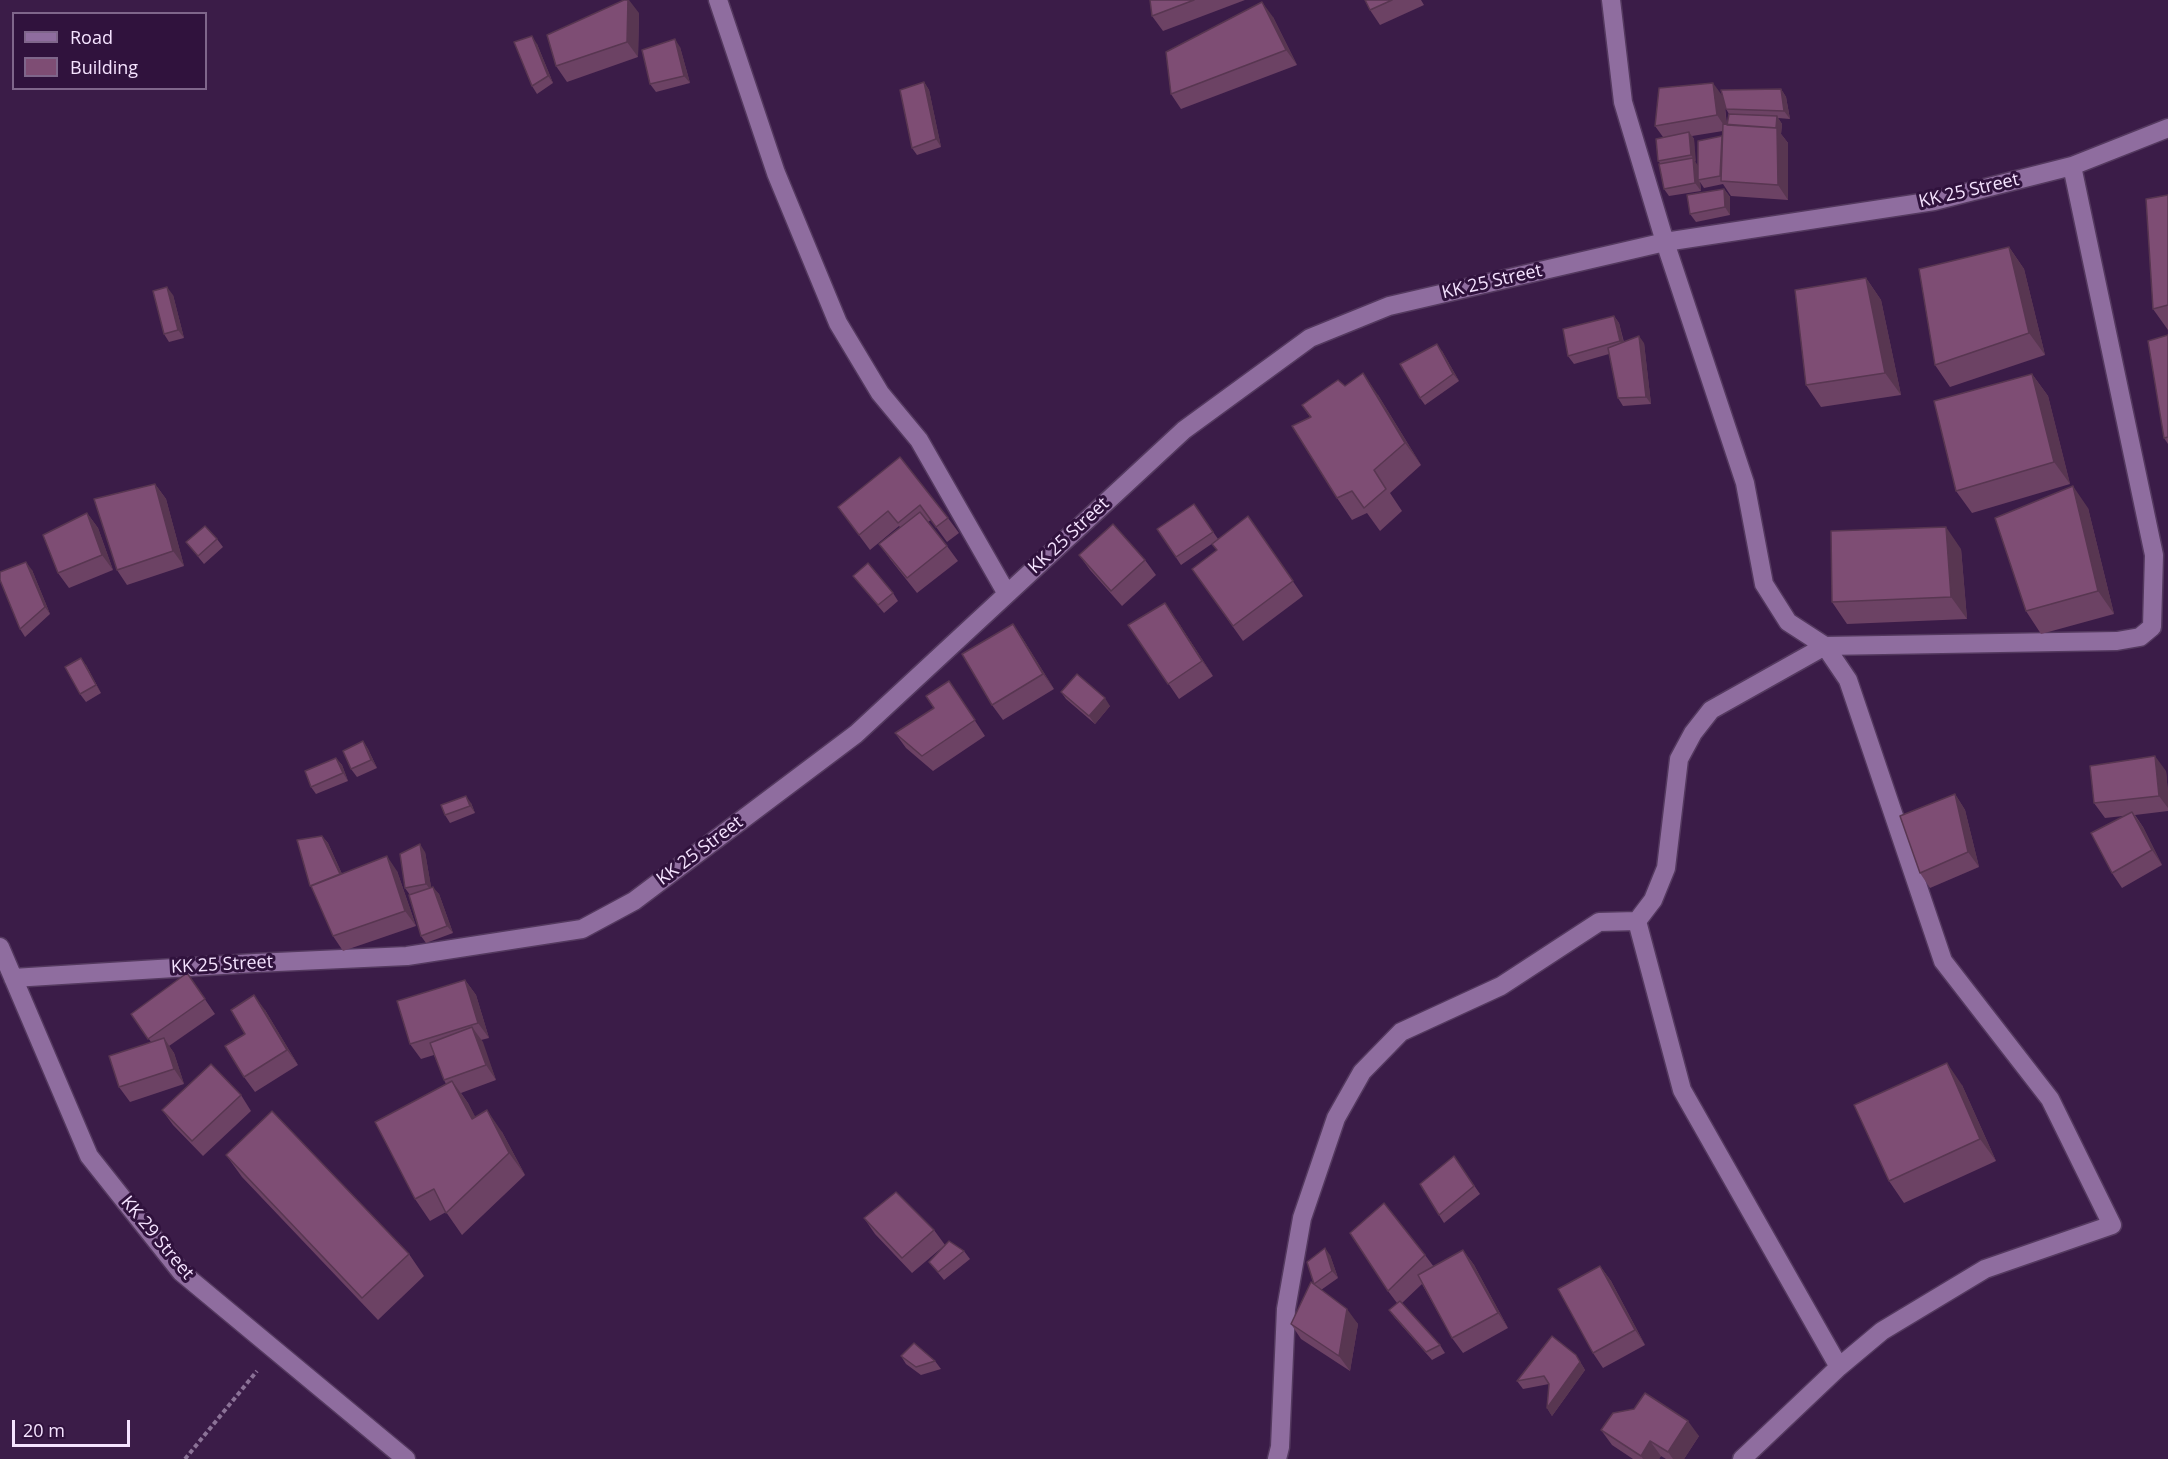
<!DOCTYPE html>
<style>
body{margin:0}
#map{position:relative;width:2168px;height:1459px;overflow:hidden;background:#3b1c48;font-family:"Open Sans",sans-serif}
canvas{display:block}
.legend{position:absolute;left:12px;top:12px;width:195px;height:78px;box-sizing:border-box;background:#30123d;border:2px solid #7f668b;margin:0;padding:8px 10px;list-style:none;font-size:18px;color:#f5e3ff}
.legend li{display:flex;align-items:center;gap:12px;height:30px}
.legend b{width:30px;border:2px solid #7f668b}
.scale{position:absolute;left:12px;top:1420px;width:118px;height:27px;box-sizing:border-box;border:3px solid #f5e3ff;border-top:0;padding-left:8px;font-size:18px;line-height:21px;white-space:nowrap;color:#f5e3ff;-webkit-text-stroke:4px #30123d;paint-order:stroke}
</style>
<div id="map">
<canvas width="2168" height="1459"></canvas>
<ul class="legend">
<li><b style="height:8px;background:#8f6d9f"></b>Road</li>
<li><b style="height:16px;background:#7e4d74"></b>Building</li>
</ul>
<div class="scale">20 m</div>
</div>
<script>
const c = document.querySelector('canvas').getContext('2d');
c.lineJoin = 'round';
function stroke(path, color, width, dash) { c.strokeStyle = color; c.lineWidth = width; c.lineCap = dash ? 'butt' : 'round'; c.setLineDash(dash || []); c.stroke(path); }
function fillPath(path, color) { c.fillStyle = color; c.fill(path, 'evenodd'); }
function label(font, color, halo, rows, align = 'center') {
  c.font = font + ' "Open Sans",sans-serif'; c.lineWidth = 6; c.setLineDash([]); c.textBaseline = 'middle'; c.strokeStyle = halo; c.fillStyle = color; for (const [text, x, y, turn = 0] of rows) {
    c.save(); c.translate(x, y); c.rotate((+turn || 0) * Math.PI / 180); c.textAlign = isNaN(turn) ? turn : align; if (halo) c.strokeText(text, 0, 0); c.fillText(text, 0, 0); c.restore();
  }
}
const minor = new Path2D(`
 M718,0L776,173L838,323L880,393L919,440L1007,594
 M1611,0L1623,102L1665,242L1745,483L1764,584L1788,622L1825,646L1848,680L1943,961L2050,1099L2112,1225L1985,1269L1882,1331L1839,1367L1742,1459
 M1637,921L1682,1090L1839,1367
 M0,947L89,1156L181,1272L406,1459
 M13,978L255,963L407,956L582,929L634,901L856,734L1184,430L1310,338L1389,306L1665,242L1934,201L2072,166L2168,128
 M1277,1459L1280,1447L1286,1309L1302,1218L1336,1118L1362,1072L1401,1032L1501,986L1599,922L1637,921L1653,900L1666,868L1679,759L1693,733L1711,710L1825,646L2117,641L2140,637L2152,627L2154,555L2072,166`);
stroke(minor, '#54395f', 21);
stroke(new Path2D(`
 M185,1459L257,1371`), '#8b7297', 4, [4.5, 3]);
stroke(minor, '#8f6d9f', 18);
fillPath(new Path2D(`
 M1150,0H1245L1163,31L1152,16Z
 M1365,0H1421L1424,5L1380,25L1370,10Z
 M639,13L638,57L567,82L556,66Z
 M1273,17L1297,65L1181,109L1171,94Z
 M537,44L553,83L537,94L532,86Z
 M680,47L690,83L656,92L650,84Z
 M924,82L929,90L941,147L917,155L912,148Z
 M1781,89L1786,97L1790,119L1778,118L1782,124L1781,134L1788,143V200L1731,196L1723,184L1704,188L1700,182L1701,191L1669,196L1664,189L1661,164L1658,161L1663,137L1655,126L1722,96ZM1725,107L1729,114L1727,125ZM1723,131L1722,136L1698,166L1695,162L1694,139L1692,136Z
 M1724,189L1730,197V215L1696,222L1690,214Z
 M2168,195V330L2153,309Z
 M2009,247L2024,269L2045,355L1950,387L1935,365Z
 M1866,278L1881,300L1901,395L1821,407L1806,385Z
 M173,295L184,338L169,342L164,334Z
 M1614,316L1619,323L1624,342L1644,343L1651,404L1623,406L1618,398L1609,354L1574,364L1568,356Z
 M2168,335V444L2164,438Z
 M1442,351L1459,381L1425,405L1420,398Z
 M2032,374L2048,396L2070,484L1972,513L1956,491Z
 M1345,386L1378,395L1421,465L1390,493L1402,511L1380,531L1367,513L1352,520L1337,498L1310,417L1302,405Z
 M900,457L948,518L959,533L947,542L931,520L928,522L947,546L958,561L917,593L890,559L879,544L900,527L899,526L870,550L838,507Z
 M155,484L166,499L184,566L127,585L117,570Z
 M1194,504L1218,539L1248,516L1303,596L1243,641L1192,569L1217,550L1216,541L1181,565L1157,529Z
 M2088,508L2114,614L2041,634L2026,611Z
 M87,513L98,528L113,570L69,588L58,573Z
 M217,539L223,547L204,564L186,542Z
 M1961,549L1967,619L1847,624L1832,602Z
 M1079,555L1145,560L1156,575L1122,606L1090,570Z
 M32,570L50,614L25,637L20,629Z
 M853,576L893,593L898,601L884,613Z
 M1176,619L1213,676L1179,699L1128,625Z
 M1013,624L1023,639L1054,689L1003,720L992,705Z
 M86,665L101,693L86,702L80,694Z
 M949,681L985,736L933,771L906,748L895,733L934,708Z
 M1061,692L1110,706L1095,724L1066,699Z
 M363,741L368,749L377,768L357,777L351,769Z
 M336,758L342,765L348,781L316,794L311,787Z
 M2166,771L2168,793V811L2135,815L2143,827L2162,865L2122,888L2112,873L2123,816L2105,818L2094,803Z
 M1955,794L1965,810L1979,867L1930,888L1920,873Z
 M471,803L475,813L450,823L445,815Z
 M322,836L328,843L342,874L397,871L416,926L343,951L333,936L314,891L310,886Z
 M425,852L431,887L439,894L453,933L426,943L421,936L410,895L405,888Z
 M187,973L215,1014L169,1046L174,1053L184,1084L130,1102L119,1087L151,1042L131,1014Z
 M465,980L476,995L489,1038L481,1040L496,1080L461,1093L468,1103L475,1117L502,1132L525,1175L462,1235L446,1212L430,1221L415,1199L446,1084L444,1080L434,1055L421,1059L410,1044Z
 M265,1010L298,1065L255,1092L244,1077L245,1034Z
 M1962,1085L1996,1161L1904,1203L1889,1181Z
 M241,1095L251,1111L203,1156L173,1125L162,1110Z
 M226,1155L409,1254L424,1276L378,1320L242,1177Z
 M1454,1156L1480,1194L1444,1223L1439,1215Z
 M864,1218L934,1230L945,1245L912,1273L875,1234Z
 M1463,1250L1474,1265L1508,1328L1463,1353L1452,1338L1422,1284L1402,1303L1440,1345L1445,1353L1432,1360L1395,1318L1389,1310L1397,1303L1388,1291L1425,1255L1434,1267Z
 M964,1251L970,1259L944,1280L929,1262Z
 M1330,1255L1338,1278L1321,1290L1358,1324L1350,1371L1301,1339L1291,1324L1314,1285L1307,1262Z
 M1600,1266L1611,1281L1645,1345L1603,1368L1593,1353Z
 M1576,1355L1585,1370L1552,1416L1547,1408L1549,1384L1523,1389L1517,1381Z
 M901,1356L935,1361L941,1369L921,1375L906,1364Z
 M1601,1430L1699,1436L1684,1459H1666L1661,1456L1659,1459H1633L1612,1445Z`), '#6c4264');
fillPath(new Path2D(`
 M628,0H629L639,13L638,57L627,42Z
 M1262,2L1273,17L1297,65L1286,50Z
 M532,36L537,44L553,83L548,76Z
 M675,39L680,47L690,83L684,76Z
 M924,82L929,90L941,147L936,139Z
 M1713,83L1724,98L1727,130L1717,115Z
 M1781,89L1786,97L1790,119L1784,111Z
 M1777,116L1782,124L1781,134L1788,143V200L1778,185L1776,133Z
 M1689,132L1694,139L1696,162L1691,155Z
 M1693,158L1698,166V180L1700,182L1701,191L1695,183Z
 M1724,189L1730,197V215L1725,207Z
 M2009,247L2024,269L2045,355L2029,333Z
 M1866,278L1881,300L1901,395L1885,373Z
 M167,287L173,295L184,338L178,330Z
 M1614,316L1619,323L1625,349L1620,341Z
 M1639,336L1644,343L1651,404L1646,397Z
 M1437,344L1442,351L1459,381L1453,374Z
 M1363,373L1378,395L1421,465L1405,443Z
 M2032,374L2048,396L2070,484L2054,462Z
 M155,484L166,499L184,566L173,551Z
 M2073,486L2088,508L2114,614L2098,591Z
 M87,513L98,528L113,570L102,555Z
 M1946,527L1961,549L1967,619L1951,597Z
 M26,562L32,570L50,614L45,607Z
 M1165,603L1176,619L1213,676L1202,661Z
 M1013,624L1023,639L1054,689L1043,674Z
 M81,658L86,665L101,693L96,685Z
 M1105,698L1110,706L1095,724L1089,716Z
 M363,741L368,749L377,768L371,760Z
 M2155,756L2166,771L2168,793V808L2159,796Z
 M336,758L342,765L348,781L343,773Z
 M1955,794L1965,810L1979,867L1968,852Z
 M466,796L471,803L475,813L470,806Z
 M2132,812L2143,827L2162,865L2152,850Z
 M322,836L328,843L347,885L341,878Z
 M420,844L425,852L432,892L426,884Z
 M387,856L397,871L416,926L405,911Z
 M433,887L439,894L453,933L447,926Z
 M465,980L476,995L489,1038L478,1023Z
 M254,995L265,1010L298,1065L287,1050Z
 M472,1027L483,1042L496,1080L486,1065Z
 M164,1038L174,1053L184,1084L174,1069Z
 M1947,1063L1962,1085L1996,1161L1980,1139Z
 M452,1081L468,1103L488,1141L472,1119Z
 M487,1110L502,1132L525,1175L509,1153Z
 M1325,1248L1330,1255L1338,1278L1332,1271Z
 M1463,1250L1474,1265L1508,1328L1498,1313Z
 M1600,1266L1611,1281L1645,1345L1635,1330Z
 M1347,1309L1358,1324L1350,1371L1339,1356Z
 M1576,1355L1585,1370L1552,1416L1547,1408Z
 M1688,1421L1699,1436L1684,1459H1673L1668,1452Z
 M1650,1441L1661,1456L1659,1459H1643L1641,1456Z`), '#583651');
const building = new Path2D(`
 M624,0H628L627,42L556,66L547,35Z
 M1150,0H1194L1152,16Z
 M1365,0H1392L1370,10Z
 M1262,2L1286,50L1171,94L1166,52Z
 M532,36L548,76L532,86L514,42Z
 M675,39L684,76L650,84L642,50Z
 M924,82L936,139L912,148L900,90Z
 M1713,83L1717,115L1655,126L1659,88Z
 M1781,89L1784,111L1726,109L1721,90Z
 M1729,114L1777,116L1776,128L1727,125Z
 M1723,124L1777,128L1778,185L1721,181Z
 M1689,132L1691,155L1658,161L1656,139Z
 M1722,136L1720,176L1698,180V141Z
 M1693,158L1695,183L1664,189L1659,164Z
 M1724,189L1725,207L1690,214L1687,195Z
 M2168,195V305L2153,309L2146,199Z
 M2009,247L2029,333L1935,365L1919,269Z
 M1866,278L1885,373L1806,385L1795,290Z
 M167,287L178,330L164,334L153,291Z
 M1614,316L1620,341L1568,356L1563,329Z
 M2168,335V437L2164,438L2148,341Z
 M1639,336L1646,397L1618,398L1608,348Z
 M1437,344L1453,374L1420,398L1400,364Z
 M1363,373L1405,443L1374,470L1386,489L1364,508L1352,491L1337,498L1292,426L1311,417L1302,405L1338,380L1345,386Z
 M2032,374L2054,462L1956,491L1934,401Z
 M900,457L948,518L936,527L920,505L898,523L888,511L859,535L838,507Z
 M155,484L173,551L117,570L94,499Z
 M2073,486L2098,591L2026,611L1995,518Z
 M1194,504L1213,532L1176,557L1157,529Z
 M920,512L947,546L907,578L879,544Z
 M87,513L102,555L58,573L43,535Z
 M1248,516L1293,581L1233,626L1192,569L1217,550L1212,544Z
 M1113,524L1145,560L1111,591L1079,555Z
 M205,526L217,539L198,556L186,542Z
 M1946,527L1951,597L1832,602L1831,531Z
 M26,562L45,607L20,629L0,580V572Z
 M868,563L893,593L878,605L853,576Z
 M1165,603L1202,661L1168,684L1128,625Z
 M1013,624L1043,674L992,705L962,654Z
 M81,658L96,685L80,694L65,667Z
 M1077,674L1105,698L1089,716L1061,692Z
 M949,681L975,720L922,756L895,733L934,708L926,696Z
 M363,741L371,760L351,769L343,751Z
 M2155,756L2159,796L2094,803L2090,766Z
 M336,758L343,773L311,787L305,771Z
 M1955,794L1968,852L1920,873L1900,816Z
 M466,796L470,806L445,815L441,805Z
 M2132,812L2152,850L2112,873L2091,833Z
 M322,836L340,874L310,886L297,840Z
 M420,844L426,884L405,888L400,854Z
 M387,856L405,911L333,936L311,886Z
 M433,887L447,926L421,936L409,895Z
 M187,973L205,999L148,1039L131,1014Z
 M465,980L478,1023L410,1044L397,1001Z
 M254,995L287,1050L244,1077L225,1046L245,1034L231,1010Z
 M472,1027L486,1065L444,1080L430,1043Z
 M164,1038L174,1069L119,1087L109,1056Z
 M1947,1063L1980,1139L1889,1181L1854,1105Z
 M211,1064L241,1095L192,1141L162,1110Z
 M452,1081L472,1119L487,1110L509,1153L446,1213L434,1189L415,1199L375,1122Z
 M272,1111L409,1254L362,1298L226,1155Z
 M1454,1156L1474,1186L1439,1215L1420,1184Z
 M896,1192L934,1230L902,1258L864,1218Z
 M1384,1203L1425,1255L1388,1291L1350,1233Z
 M949,1241L964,1251L938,1272L929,1262Z
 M1325,1248L1332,1271L1314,1284L1307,1262Z
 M1463,1250L1498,1313L1452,1338L1418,1275Z
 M1600,1266L1635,1330L1593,1353L1558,1289Z
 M1311,1282L1347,1309L1339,1356L1291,1324Z
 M1400,1301L1440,1345L1426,1352L1389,1310Z
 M1552,1336L1576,1355L1580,1362L1547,1408L1549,1384L1544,1376L1517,1381Z
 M914,1343L935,1361L916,1367L901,1356Z
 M1645,1393L1688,1421L1668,1452L1650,1441L1641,1456L1601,1430L1613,1413L1634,1409Z`);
fillPath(building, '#7e4d74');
stroke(building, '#583651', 1.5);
label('18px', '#f5e3ff', '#30123d', [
 ["KK 25 Street",1969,191,-13],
 ["KK 25 Street",1492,282,-13],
 ["KK 25 Street",1069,536,-43],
 ["KK 25 Street",700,851,-37],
 ["KK 25 Street",222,965,-3],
 ["KK 29 Street",157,1238,50]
]);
</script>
